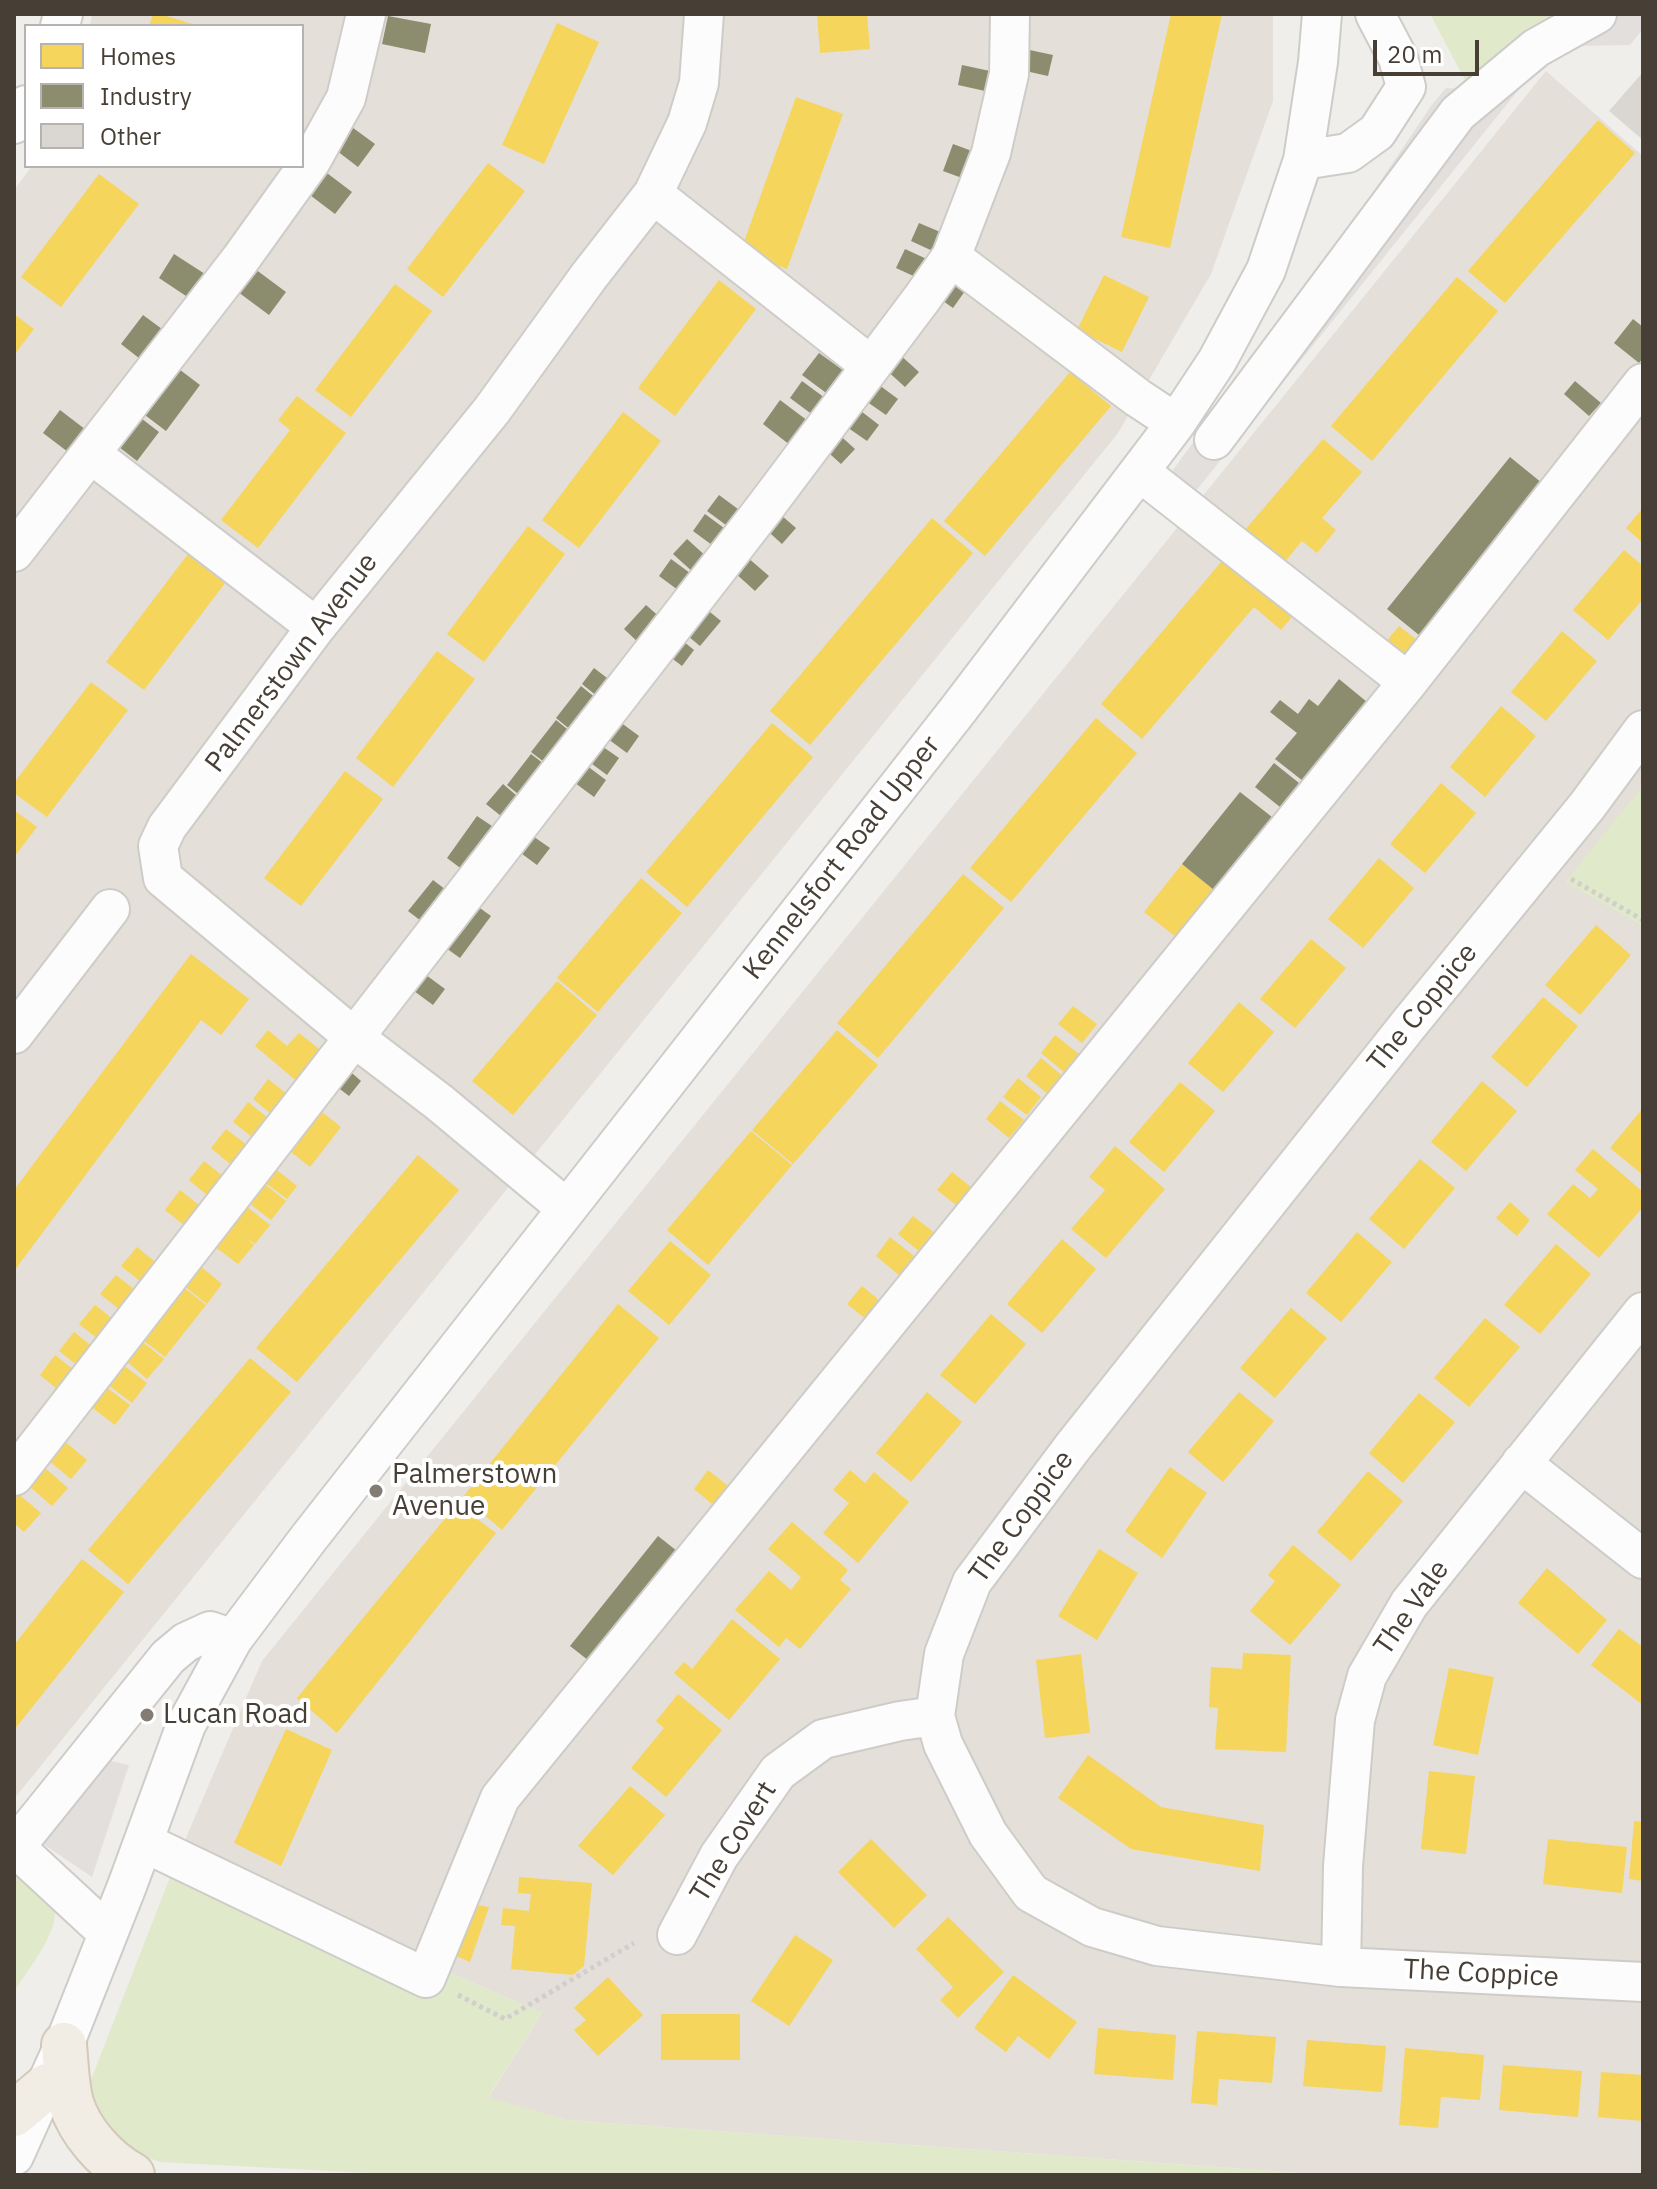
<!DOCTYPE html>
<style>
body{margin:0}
#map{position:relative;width:1657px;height:2189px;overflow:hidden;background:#f0eeeb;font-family:"IBM Plex Sans",sans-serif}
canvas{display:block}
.frame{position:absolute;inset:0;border:16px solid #473f36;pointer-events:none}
.legend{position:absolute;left:24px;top:24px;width:280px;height:144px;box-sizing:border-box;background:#fff;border:2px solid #b5b2af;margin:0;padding:10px 14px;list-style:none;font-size:24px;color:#473f36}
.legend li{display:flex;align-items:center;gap:16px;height:40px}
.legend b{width:40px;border:2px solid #b5b2af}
.scale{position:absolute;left:1373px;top:40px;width:106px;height:36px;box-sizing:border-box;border:4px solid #473f36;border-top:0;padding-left:10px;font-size:24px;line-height:28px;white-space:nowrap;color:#473f36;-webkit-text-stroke:6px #fff;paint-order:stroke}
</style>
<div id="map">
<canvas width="1657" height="2189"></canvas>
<div class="frame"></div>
<ul class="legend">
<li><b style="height:22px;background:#f6d55c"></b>Homes</li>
<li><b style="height:22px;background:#8c8c6e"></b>Industry</li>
<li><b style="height:22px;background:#dad7d3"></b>Other</li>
</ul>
<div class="scale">20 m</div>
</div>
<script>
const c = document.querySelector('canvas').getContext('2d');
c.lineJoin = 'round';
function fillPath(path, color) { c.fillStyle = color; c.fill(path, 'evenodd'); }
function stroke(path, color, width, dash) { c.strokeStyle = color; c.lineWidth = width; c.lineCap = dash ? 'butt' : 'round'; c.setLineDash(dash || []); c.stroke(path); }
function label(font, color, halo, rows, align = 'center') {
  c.font = font + ' "IBM Plex Sans",sans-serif'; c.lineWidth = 8; c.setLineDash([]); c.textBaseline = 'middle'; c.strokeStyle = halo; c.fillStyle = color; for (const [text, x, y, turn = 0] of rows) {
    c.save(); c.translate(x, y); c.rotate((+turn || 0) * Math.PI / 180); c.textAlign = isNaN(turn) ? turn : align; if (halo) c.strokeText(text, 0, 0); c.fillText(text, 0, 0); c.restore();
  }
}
fillPath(new Path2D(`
 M92,14H1273V101L1211,274L1118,433L14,1799V190L32,166H302V26H90Z
 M1546,71L1643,156V2175H1327L566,2120L488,2098L542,2013L179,1854L262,1661Z`), '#e4dfd8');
fillPath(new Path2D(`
 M1430,14H1560L1467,84Z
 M1643,786V926L1565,882Z
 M179,1854L542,2013L488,2097L566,2120L1327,2175H407L160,2162L109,2144L83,2100Z
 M14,1869L54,1905C62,1928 27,1972 14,1991Z`), '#e0eacb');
fillPath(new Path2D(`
 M1570,14H1643V29L1630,45L1570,46L1532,73L1195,492L1170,474L1242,376L1359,213L1431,106L1446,88L1467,89Z
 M106,1760L129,1765L92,1877L27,1833Z`), '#e2dfdc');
fillPath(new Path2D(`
 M153,14H160L199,26H149Z
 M817,14H867L870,49L820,53Z
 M1171,14H1222L1170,248L1121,237Z
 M557,23L599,42L544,164L502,145Z
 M796,97L843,114L787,269L740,253Z
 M1598,120L1635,153L1505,303L1468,271Z
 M488,163L525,191L443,297L407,269Z
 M99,174L139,204L61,307L21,277Z
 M1104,275L1149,297L1122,352L1077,330Z
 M1457,277L1498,311L1372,461L1331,426Z
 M719,280L756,309L675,416L638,388Z
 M395,284L432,311L351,417L315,390Z
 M14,314L34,329L14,355Z
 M1070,372L1111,406L985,556L944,521Z
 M297,396L346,433L258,548L221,520L290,430L278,420Z
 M623,412L661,441L579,548L542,520Z
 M1323,439L1362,472L1322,518L1336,530L1317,553L1302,541L1283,564L1244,531Z
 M1643,508V543L1626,528Z
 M932,518L973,553L810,745L770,711Z
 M528,526L565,554L484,662L447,634Z
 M1624,550L1643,566V599L1608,640L1573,610Z
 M188,554L225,583L144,690L106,662Z
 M1227,555L1296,612L1281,630L1254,607L1142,739L1101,704Z
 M1399,626L1422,644L1404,666L1381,648Z
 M1562,631L1597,661L1546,721L1511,692Z
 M437,651L475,679L393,787L356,758Z
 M91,682L128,710L47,817L14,793V783Z
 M1501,706L1536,736L1485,797L1450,767Z
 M1096,718L1137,753L1011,902L970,868Z
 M772,723L813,757L687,907L646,872Z
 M345,771L383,799L301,906L264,878Z
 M1441,783L1476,813L1425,873L1390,844Z
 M14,810L37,827L14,857Z
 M1379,858L1414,888L1363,948L1328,919Z
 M1182,864L1214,890L1176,937L1144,912Z
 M963,874L1004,908L878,1058L837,1023Z
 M641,878L682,913L598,1012L557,978Z
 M1596,925L1631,955L1580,1015L1545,985Z
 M1311,939L1346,968L1295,1028L1260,999Z
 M191,954L249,999L221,1035L201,1020L14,1271V1190Z
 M557,981L597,1015L513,1115L472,1081Z
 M1543,997L1578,1026L1527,1087L1491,1057Z
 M1239,1002L1274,1032L1223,1092L1188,1063Z
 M1073,1006L1097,1024L1082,1043L1058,1024Z
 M268,1030L287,1046L299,1033L324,1053L299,1083L255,1046Z
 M837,1030L878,1065L793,1164L752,1130Z
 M1055,1035L1079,1054L1064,1072L1041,1053Z
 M1041,1058L1064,1077L1049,1095L1026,1076Z
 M1018,1078L1041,1097L1027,1115L1003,1097Z
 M268,1079L292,1098L276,1118L253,1099Z
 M1482,1081L1517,1111L1466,1171L1431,1142Z
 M1180,1082L1215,1111L1164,1172L1129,1142Z
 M1000,1101L1024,1120L1009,1138L986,1119Z
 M248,1102L272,1121L257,1141L233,1122Z
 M317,1108L341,1127L310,1167L286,1148Z
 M1643,1108V1175L1610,1148Z
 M226,1129L251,1148L235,1168L211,1148Z
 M751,1131L792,1165L708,1265L667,1230Z
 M1115,1146L1165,1189L1106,1258L1071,1229L1105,1190L1089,1177Z
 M1593,1149L1643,1192V1207L1599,1258L1547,1214L1573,1184L1590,1198L1598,1189L1575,1170Z
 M418,1155L459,1190L297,1382L256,1348Z
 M1420,1159L1455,1188L1404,1249L1369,1219Z
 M204,1161L228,1180L213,1200L189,1180Z
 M273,1167L297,1186L287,1199L263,1181Z
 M952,1172L975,1190L961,1209L937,1190Z
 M262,1182L286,1201L271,1220L246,1201Z
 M180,1190L204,1209L189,1229L165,1210Z
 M1510,1202L1530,1220L1517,1236L1496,1218Z
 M246,1206L270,1225L255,1244L245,1237L254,1245L238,1264L214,1246Z
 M913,1216L936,1234L921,1253L898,1234Z
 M1357,1232L1392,1262L1341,1322L1306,1293Z
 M890,1237L914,1256L899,1275L876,1256Z
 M1062,1239L1096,1269L1042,1333L1007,1304Z
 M670,1241L711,1275L669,1325L628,1291Z
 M1556,1244L1591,1274L1540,1334L1504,1305Z
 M137,1247L160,1266L145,1285L121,1266Z
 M199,1265L222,1284L207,1304L183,1285Z
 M116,1275L140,1294L124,1313L100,1294Z
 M182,1286L206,1305L165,1357L140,1338Z
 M862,1286L885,1305L871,1323L847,1304Z
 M618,1304L659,1338L502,1530L463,1497Z
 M95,1305L119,1324L103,1343L79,1324Z
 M1291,1308L1327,1338L1275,1398L1240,1368Z
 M991,1314L1026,1344L975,1404L940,1375Z
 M1485,1318L1520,1347L1469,1407L1434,1378Z
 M74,1332L98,1351L83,1370L59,1351Z
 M140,1340L164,1359L147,1379L124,1359Z
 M55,1355L79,1374L63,1394L40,1375Z
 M250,1358L291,1392L128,1584L88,1550Z
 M122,1364L147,1383L132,1403L107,1384Z
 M106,1387L130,1405L115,1425L90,1406Z
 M927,1392L962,1422L911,1482L876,1453Z
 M1239,1392L1274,1421L1223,1482L1188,1452Z
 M1419,1393L1455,1422L1403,1483L1369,1453Z
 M63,1440L87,1460L71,1479L47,1459Z
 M1170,1467L1207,1493L1162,1558L1125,1531Z
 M45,1468L68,1488L52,1506L29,1486Z
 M708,1470L732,1489L717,1508L694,1489Z
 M850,1470L865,1483L874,1472L909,1502L858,1563L823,1533L849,1503L833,1490Z
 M1368,1471L1403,1501L1351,1561L1317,1532Z
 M17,1493L41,1513L24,1532L14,1523V1497Z
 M457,1504L496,1533L337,1733L297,1698Z
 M792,1522L848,1570L840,1580L851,1589L800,1649L786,1638L779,1647L735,1610L769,1571L791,1590L801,1577L768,1549Z
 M1293,1545L1341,1585L1290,1645L1250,1611L1275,1581L1268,1575Z
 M1099,1549L1138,1573L1097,1640L1058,1616Z
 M82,1559L124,1592L14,1730V1645Z
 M1547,1568L1607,1620L1578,1654L1518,1603Z
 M732,1619L780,1659L729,1720L674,1673L684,1662L692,1669Z
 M1619,1629L1643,1647V1705L1591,1665Z
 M1243,1653L1291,1655L1286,1752L1215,1749L1218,1708L1209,1707L1211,1667L1242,1669Z
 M1081,1654L1090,1733L1045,1738L1036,1660Z
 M1449,1668L1494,1677L1478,1755L1433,1745Z
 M678,1694L722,1730L666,1797L631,1768L664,1728L656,1721Z
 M286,1729L332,1750L281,1866L234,1843Z
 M1088,1755L1161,1807L1264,1825L1260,1871L1131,1849L1058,1798Z
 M1429,1771L1475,1776L1466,1854L1421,1849Z
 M630,1786L665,1815L613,1875L578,1846Z
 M1634,1821L1643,1822V1881L1629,1879Z
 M871,1839L927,1895L894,1928L838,1872Z
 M1548,1839L1627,1847L1622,1893L1543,1884Z
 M519,1877L592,1883L584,1966L573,1975L511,1969L515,1926L501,1925L503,1908L529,1911L531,1894L518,1893Z
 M471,1904L489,1907L470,1962L449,1953Z
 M948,1917L1004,1972L958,2018L940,2000L953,1987L916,1949Z
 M795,1935L833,1960L789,2026L751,2001Z
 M1013,1975L1077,2022L1049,2059L1018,2036L1006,2052L974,2028Z
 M608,1977L643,2015L598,2056L574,2030L586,2020L574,2008Z
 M661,2014H740V2060H661Z
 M1098,2028L1176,2035L1173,2080L1094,2074Z
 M1197,2031L1276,2037L1272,2083L1219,2079L1217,2105L1191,2103Z
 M1307,2040L1386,2046L1382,2092L1303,2086Z
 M1405,2048L1484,2055L1480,2100L1441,2097L1438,2128L1399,2125Z
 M1503,2065L1582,2071L1578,2117L1499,2110Z
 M1601,2072L1643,2075V2121L1598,2117Z`), '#f6d55c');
fillPath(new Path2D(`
 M388,16L431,24L425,53L382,44Z
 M1025,49L1053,55L1048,76L1021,70Z
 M962,65L990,71L985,91L958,85Z
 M345,122L375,144L358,167L328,144Z
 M953,144L972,151L962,178L943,171Z
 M323,170L352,192L335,214L306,192Z
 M919,223L945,234L937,253L911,241Z
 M905,249L931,261L922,280L896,268Z
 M174,254L205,274L189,298L159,278Z
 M251,266L286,292L269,315L234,289Z
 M953,273L970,284L953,308L936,296Z
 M143,315L166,332L144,362L121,344Z
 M1633,319L1643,327V358L1639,363L1614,343Z
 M819,353L854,378L837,401L802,375Z
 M898,353L919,372L905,387L884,368Z
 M171,363L200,385L166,431L137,409Z
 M802,381L825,398L813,415L790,398Z
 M1575,381L1601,403L1589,416L1564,394Z
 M875,382L898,399L886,415L863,399Z
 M780,400L808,421L790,445L763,424Z
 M857,408L879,425L867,441L844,425Z
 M60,410L90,433L72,455L43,433Z
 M137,415L159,432L137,461L114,443Z
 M834,430L855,449L841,464L820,445Z
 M1510,457L1542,483L1419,635L1387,609Z
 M719,495L742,512L730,528L707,511Z
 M774,509L796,528L782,544L761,525Z
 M705,514L728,531L716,548L693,531Z
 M687,539L708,558L694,573L673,554Z
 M747,557L769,576L755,591L734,572Z
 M671,559L694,576L682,593L659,576Z
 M646,605L662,619L640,644L624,629Z
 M705,608L721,621L700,646L683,632Z
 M678,637L694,650L682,666L665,653Z
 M594,668L611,681L598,697L582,684Z
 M1339,679L1367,702L1303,781L1275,759L1297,733L1270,712L1280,700L1298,714L1309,699L1318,706Z
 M581,686L597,699L572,731L556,718Z
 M616,719L639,736L627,753L604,736Z
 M556,720L572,733L548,765L531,752Z
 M596,742L619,758L607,775L584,758Z
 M531,754L548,767L523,798L507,785Z
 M583,763L606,780L594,797L571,780Z
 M1274,763L1299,783L1280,807L1255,787Z
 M503,784L523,801L506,820L486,804Z
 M1240,792L1272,817L1214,890L1182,864Z
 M477,816L498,830L467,873L447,858Z
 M527,832L550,848L537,865L514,848Z
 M433,880L450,893L425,924L408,911Z
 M470,901L491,916L460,958L439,943Z
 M422,972L445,989L433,1005L410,988Z
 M345,1067L361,1081L349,1096L332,1083Z
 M658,1536L682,1555L593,1664L570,1646Z`), '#8c8c6e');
fillPath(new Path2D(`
 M1643,72V140L1609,111Z`), '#dad7d3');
const minor = new Path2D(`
 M60,26L63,14
 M14,124L26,105
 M1303,160L1348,153L1377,132L1406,87L1398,58L1375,14
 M653,194L870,365
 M951,257L1138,398L1176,423
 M1214,440L1458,113L1536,48L1597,14
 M91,454L316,627
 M1140,472L1408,682
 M14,552L240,260L311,161L346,98L366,14
 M1643,730L1587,806L1409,1024L1072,1448L972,1582L944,1654L935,1716L943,1744L988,1834L1031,1893L1092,1927L1157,1946L1341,1967L1643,1982
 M14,1034L110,909
 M566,1208L440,1103L355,1038L163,878L158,846L167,827L316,627L492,410L589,276L653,194L687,123L699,83L704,14
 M1521,1463L1643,1559
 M14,1476L763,510L923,297L951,257L991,153L1009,74L1010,14
 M143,1842L426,1978L500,1798L1408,682L1643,383
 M108,1931L96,1922L15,1847L168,1657L186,1642L210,1631L233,1639
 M677,1935L719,1856L778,1772L823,1739L900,1721L935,1716
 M1341,1967L1343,1866L1355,1720L1367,1676L1409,1604L1643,1312
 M14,2156L64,2045L127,1886L186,1725L233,1639L308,1539L958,710L1176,423L1217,361L1266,270L1303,160L1318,62L1322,14`);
const major = new Path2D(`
 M64,2045C66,2064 66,2084 71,2103C80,2132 105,2160 132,2175
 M14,2114L47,2086`);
stroke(minor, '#ceccc8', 42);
stroke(major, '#d2c9b8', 48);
stroke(new Path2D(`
 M1571,879L1643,920
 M458,1995L505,2019L634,1943`), '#d1cecb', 5, [4, 4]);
stroke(minor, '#fdfcfc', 38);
stroke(major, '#f1ece4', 44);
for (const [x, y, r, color] of [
 [376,1491,8,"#827c75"],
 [147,1715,8,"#827c75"]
]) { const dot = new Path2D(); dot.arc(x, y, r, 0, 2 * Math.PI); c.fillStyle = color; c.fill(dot); stroke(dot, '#fff', 3); }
label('28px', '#473f36', '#fff', [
 ["Palmerstown Avenue",292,663,-53],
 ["Kennelsfort Road Upper",842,858,-52],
 ["The Coppice",1423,1008,-51],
 ["The Coppice",1022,1517,-54],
 ["The Vale",1412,1608,-55],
 ["The Covert",734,1842,-58],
 ["The Coppice",1481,1974,3]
]);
label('28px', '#473f36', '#fff', [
 ["Palmerstown",392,1475],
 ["Avenue",392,1507],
 ["Lucan Road",163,1715]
], 'left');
</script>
